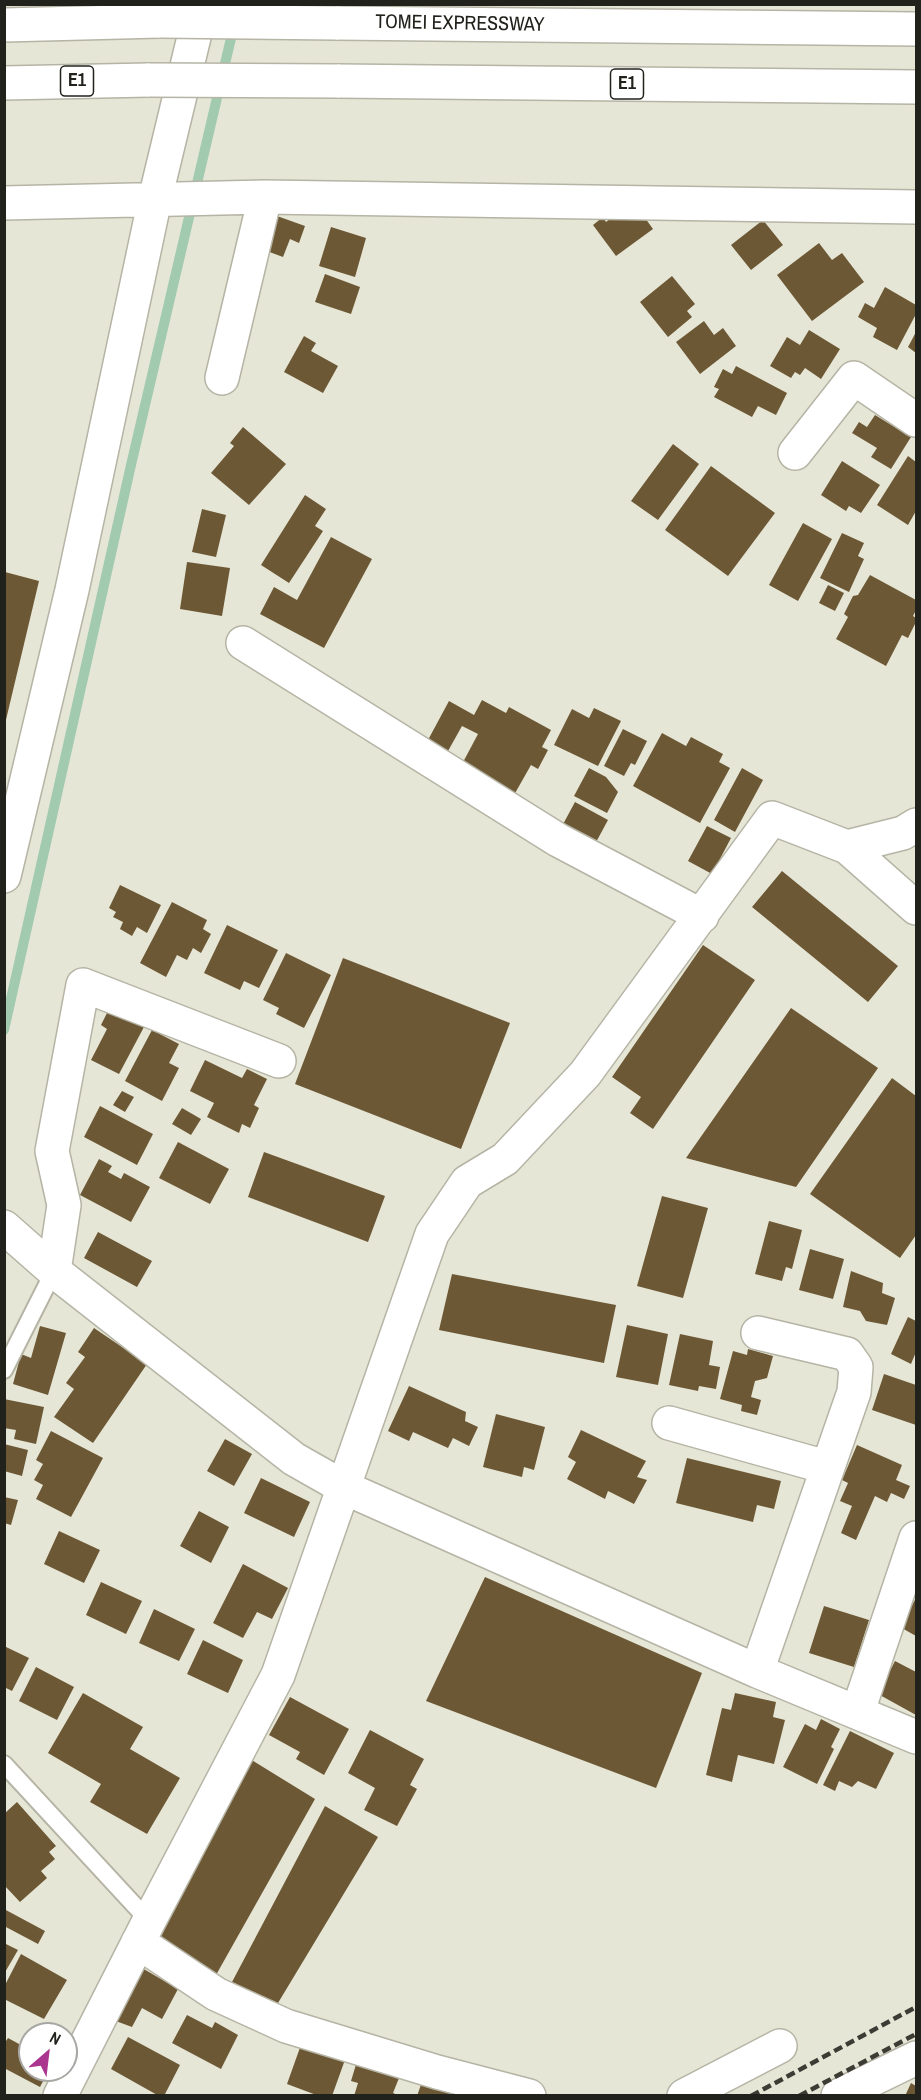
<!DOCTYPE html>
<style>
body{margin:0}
#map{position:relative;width:921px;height:2100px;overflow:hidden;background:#e6e6d6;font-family:"Archivo Narrow",sans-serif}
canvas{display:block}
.frame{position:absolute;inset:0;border:6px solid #22221c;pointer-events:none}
.north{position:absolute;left:18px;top:2022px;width:60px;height:60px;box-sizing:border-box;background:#fff;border:2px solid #a7a7a4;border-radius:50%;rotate:28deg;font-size:16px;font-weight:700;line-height:24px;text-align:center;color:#22221c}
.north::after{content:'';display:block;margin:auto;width:21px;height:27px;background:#ab368f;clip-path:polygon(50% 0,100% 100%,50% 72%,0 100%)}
</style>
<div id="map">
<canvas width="921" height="2100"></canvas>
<div class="frame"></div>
<div class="north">N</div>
</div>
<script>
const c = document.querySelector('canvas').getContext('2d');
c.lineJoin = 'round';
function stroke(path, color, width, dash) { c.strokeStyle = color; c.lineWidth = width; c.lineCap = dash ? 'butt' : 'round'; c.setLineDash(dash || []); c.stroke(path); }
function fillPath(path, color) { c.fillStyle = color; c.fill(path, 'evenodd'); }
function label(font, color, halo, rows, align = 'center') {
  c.font = font + ' "Archivo Narrow",sans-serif'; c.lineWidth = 6; c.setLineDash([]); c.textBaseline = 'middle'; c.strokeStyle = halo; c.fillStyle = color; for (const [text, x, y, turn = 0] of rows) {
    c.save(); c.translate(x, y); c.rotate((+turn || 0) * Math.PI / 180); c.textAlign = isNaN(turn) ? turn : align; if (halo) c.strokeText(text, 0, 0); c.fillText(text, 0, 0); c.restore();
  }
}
stroke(new Path2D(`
 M4,1030L131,465L239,4`), '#a1caaf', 10);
fillPath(new Path2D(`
 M620,211L627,220L640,211L653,229L616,256L593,225L603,217L606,222Z
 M277,216L305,226L299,243L290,239L283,257L264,250Z
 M763,220L783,245L751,270L731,245Z
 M331,227L366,238L355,277L319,266Z
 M819,243L832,260L842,253L864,282L812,321L777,275Z
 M325,274L360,287L351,314L315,302Z
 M672,276L695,304L687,311L692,317L668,337L640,302Z
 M885,287L916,305V314L897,350L873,337L877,328L858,317L865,303L874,308Z
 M704,321L714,335L723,328L736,346L700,374L676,342Z
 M809,330L840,349L821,379L805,368L800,375L795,372L791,378L770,366L787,337L800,345Z
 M916,332V353L908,347Z
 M304,336L316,343L311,351L338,366L323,393L284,372Z
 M736,366L787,393L776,415L758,406L752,417L714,397L719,389L714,387L723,369L732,374Z
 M875,415L911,437L891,469L871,457L877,448L852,433L859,422L867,427Z
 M243,427L286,464L249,505L211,473L234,446L230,443Z
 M673,444L699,464L658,520L631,501Z
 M908,456L916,462V511L908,525L877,505Z
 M842,461L880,485L861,513L849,506L846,511L821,495Z
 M711,466L775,513L728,576L665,530Z
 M305,495L326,509L315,526L323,531L289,583L261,565Z
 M202,509L226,515L216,557L192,552Z
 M803,523L832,539L798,601L769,585Z
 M842,533L864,543L858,556L864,559L849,592L820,578Z
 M331,537L372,559L324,648L260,614L274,587L297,600Z
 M187,562L230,568L222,616L180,609Z
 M5,572L39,581L5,724Z
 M870,575L916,600V610L913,616L916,618V622L908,638L902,635L886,666L836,639L848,617L844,614L853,596L858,595Z
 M828,585L844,593L835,611L819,603Z
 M482,700L506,713L509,707L551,730L542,747L548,750L538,769L531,765L514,795L461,766L478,734L462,726L448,751L428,740L449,701L474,715Z
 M594,708L621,721L598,766L554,745L572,709L589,718Z
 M623,729L647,741L635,765L631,763L624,776L604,766Z
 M662,733L686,746L691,737L723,754L719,762L730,768L700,823L633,786Z
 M589,768L606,777L618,792L607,813L574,796Z
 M742,768L763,780L735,832L714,820Z
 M575,802L608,820L594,846L561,828Z
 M707,826L731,838L712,874L688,861Z
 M782,871L898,966L868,1002L752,907Z
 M120,885L161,905L147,933L137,927L132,936L120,929L123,922L113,917L116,912L109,908Z
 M172,902L207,920L203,929L211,934L201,953L193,948L187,960L177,955L166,977L140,963Z
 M227,925L278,950L259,988L244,981L240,990L204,973Z
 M703,945L755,980L653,1129L630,1113L641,1097L612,1077Z
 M286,953L331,975L304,1028L276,1014L279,1008L263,1000Z
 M343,958L510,1023L461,1149L295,1084Z
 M791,1008L878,1068L796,1187L686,1158Z
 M109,1009L144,1027L119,1074L91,1060L107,1029L101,1025Z
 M152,1030L179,1044L169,1063L179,1068L162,1101L125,1081Z
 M205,1060L242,1078L247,1069L267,1079L254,1105L259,1108L250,1128L242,1124L239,1133L207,1117L214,1103L190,1091Z
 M892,1078L916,1096V1235L900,1258L810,1194Z
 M122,1091L134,1097L125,1112L113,1105Z
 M100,1106L153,1134L137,1165L84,1137Z
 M182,1108L201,1119L191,1135L172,1124Z
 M178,1142L229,1169L210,1204L159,1178Z
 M264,1152L385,1196L368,1242L248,1197Z
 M99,1159L112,1166L108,1172L121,1179L124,1173L150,1187L131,1222L80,1195Z
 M662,1196L708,1208L683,1298L637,1286Z
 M769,1221L802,1230L792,1269L786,1267L782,1281L755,1274Z
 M98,1232L152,1261L137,1287L84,1258Z
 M810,1249L844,1259L833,1299L799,1290Z
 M851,1271L883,1283L882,1293L895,1298L887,1325L866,1321L860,1311L843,1307Z
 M452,1274L616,1305L604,1363L439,1330Z
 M908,1317L916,1321V1352L911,1364L891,1354Z
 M627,1325L668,1334L658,1385L616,1377Z
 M40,1326L66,1333L48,1395L13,1384L21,1354L31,1358Z
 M94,1328L147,1364L93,1443L54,1417L74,1389L66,1383L85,1357L78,1352Z
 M680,1334L713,1341L709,1365L720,1367L716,1389L699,1386L698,1391L669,1385Z
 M748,1349L773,1356L767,1378L755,1381L751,1397L761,1400L757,1415L741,1411L742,1405L720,1399L733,1351L747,1355Z
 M884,1374L916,1385V1425L872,1410Z
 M409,1386L466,1412L465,1421L478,1427L469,1446L453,1438L448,1448L413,1432L409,1441L388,1431Z
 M4,1399L44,1407L36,1444L14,1439L16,1430L4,1428Z
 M496,1414L545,1427L534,1470L524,1467L522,1477L483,1467Z
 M581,1430L646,1461L637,1477L647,1480L634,1504L608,1491L605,1499L567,1479L576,1462L568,1457Z
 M51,1431L103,1458L71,1517L36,1499L43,1485L34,1480L43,1464L36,1460Z
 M225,1439L252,1454L234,1486L207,1471Z
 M4,1444L28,1450L22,1476L4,1471Z
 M857,1445L902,1465L896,1480L910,1486L904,1499L891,1493L887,1502L875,1496L856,1540L841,1533L852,1506L840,1501L848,1483L842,1480Z
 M687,1458L781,1481L774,1509L757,1505L753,1522L676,1503Z
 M261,1478L310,1502L294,1537L244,1513Z
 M4,1497L18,1500L11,1525L4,1523Z
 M199,1511L229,1527L211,1563L180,1546Z
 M59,1531L100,1550L84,1583L44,1564Z
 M243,1564L288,1588L272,1619L257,1612L243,1638L213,1623Z
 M485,1577L702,1673L656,1788L426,1701Z
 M101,1582L142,1601L126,1634L86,1615Z
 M916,1598V1636L900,1627Z
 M824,1606L869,1620L854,1667L809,1653Z
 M154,1609L195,1629L179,1661L139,1643Z
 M203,1640L243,1660L228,1693L187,1674Z
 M4,1646L29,1658L12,1691L4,1687Z
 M895,1661L916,1672V1715L878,1694Z
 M36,1667L74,1687L57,1720L19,1701Z
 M83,1693L143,1727L130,1749L180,1778L147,1834L90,1802L101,1784L48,1753Z
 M735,1693L776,1702L773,1717L785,1720L774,1764L738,1755L732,1782L706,1775L722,1708L731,1710Z
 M290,1697L349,1729L324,1775L296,1759L300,1752L269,1735Z
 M821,1719L840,1729L831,1747L834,1749L817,1784L783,1767L805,1724L816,1730Z
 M370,1730L424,1759L410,1785L417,1789L397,1826L364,1810L375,1788L348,1773Z
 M850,1731L894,1753L876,1789L858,1781L852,1787L839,1781L835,1791L823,1785Z
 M250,1759L315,1799L216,1975L158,1939Z
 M17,1802L56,1846L49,1852L55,1859L41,1871L47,1878L20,1902L4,1885V1814Z
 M325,1806L378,1837L278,2003L232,1982Z
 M4,1909L45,1931L38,1944L4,1926Z
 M4,1943L18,1950L4,1974Z
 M21,1954L67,1980L44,2019L4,1999V1987Z
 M142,1968L178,1989L162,2019L142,2008L132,2027L113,2020Z
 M187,2015L212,2028L215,2022L238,2035L221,2069L172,2043Z
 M128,2037L180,2065L164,2096H159L111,2069Z
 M8,2038L30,2050V2070H49L40,2087L4,2068V2044Z
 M302,2042L346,2057L332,2096H319L287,2084Z
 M358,2058L401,2073L393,2093L400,2096H354L358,2083L351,2081Z
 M424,2076L468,2096H417Z
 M911,2083L916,2086V2096H905Z`), '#6d5835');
const service = new Path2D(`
 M4,1370L54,1271
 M4,1764L149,1921`);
const minor = new Path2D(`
 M4,203L265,197L916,207
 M222,378L265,197
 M795,453L854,378L916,420
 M243,643L558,840L702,916
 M847,847L916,908
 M4,876L72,590L155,199L202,4
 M4,1227L54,1271L294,1459L345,1488L757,1671L916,1737
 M54,1271L64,1205L52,1151L83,985L279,1061
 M669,1423L826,1467
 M757,1671L854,1392L856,1367L847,1354L758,1333
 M858,1711L916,1538
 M138,1942L216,1994L286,2026L437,2072L529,2096
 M60,2096L149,1921L278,1675L432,1234L467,1182L505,1159L585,1074L772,818L847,847L903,833L916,825
 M684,2096L780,2046
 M838,2096L916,2058`);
const motorway = new Path2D(`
 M336,23L916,29
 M4,25L160,21
 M337,81L916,87
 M4,83L149,80`);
stroke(service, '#b5b4a5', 20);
stroke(minor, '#b5b4a5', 36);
stroke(motorway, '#b5b4a5', 36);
stroke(service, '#fff', 16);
stroke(minor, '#fff', 33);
stroke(motorway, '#fff', 33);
stroke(new Path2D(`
 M751,2096L916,2007
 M799,2096L916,2034`), '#3c3c35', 4.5, [9, 4.5]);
const motorwayBridge = new Path2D(`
 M160,21L336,23
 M149,80L337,81`);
stroke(motorwayBridge, '#b5b4a5', 36, []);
stroke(motorwayBridge, '#fff', 33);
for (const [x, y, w] of [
 [77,81,33],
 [627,84,33]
]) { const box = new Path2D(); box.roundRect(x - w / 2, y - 15, w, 30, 4.5); c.fillStyle = '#fff'; c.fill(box); stroke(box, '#22221c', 1.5); }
label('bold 18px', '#22221c', null, [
 ["E1",77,81],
 ["E1",627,84]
]);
label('20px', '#22221c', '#fff', [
 ["TOMEI EXPRESSWAY",460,24,1]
]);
</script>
